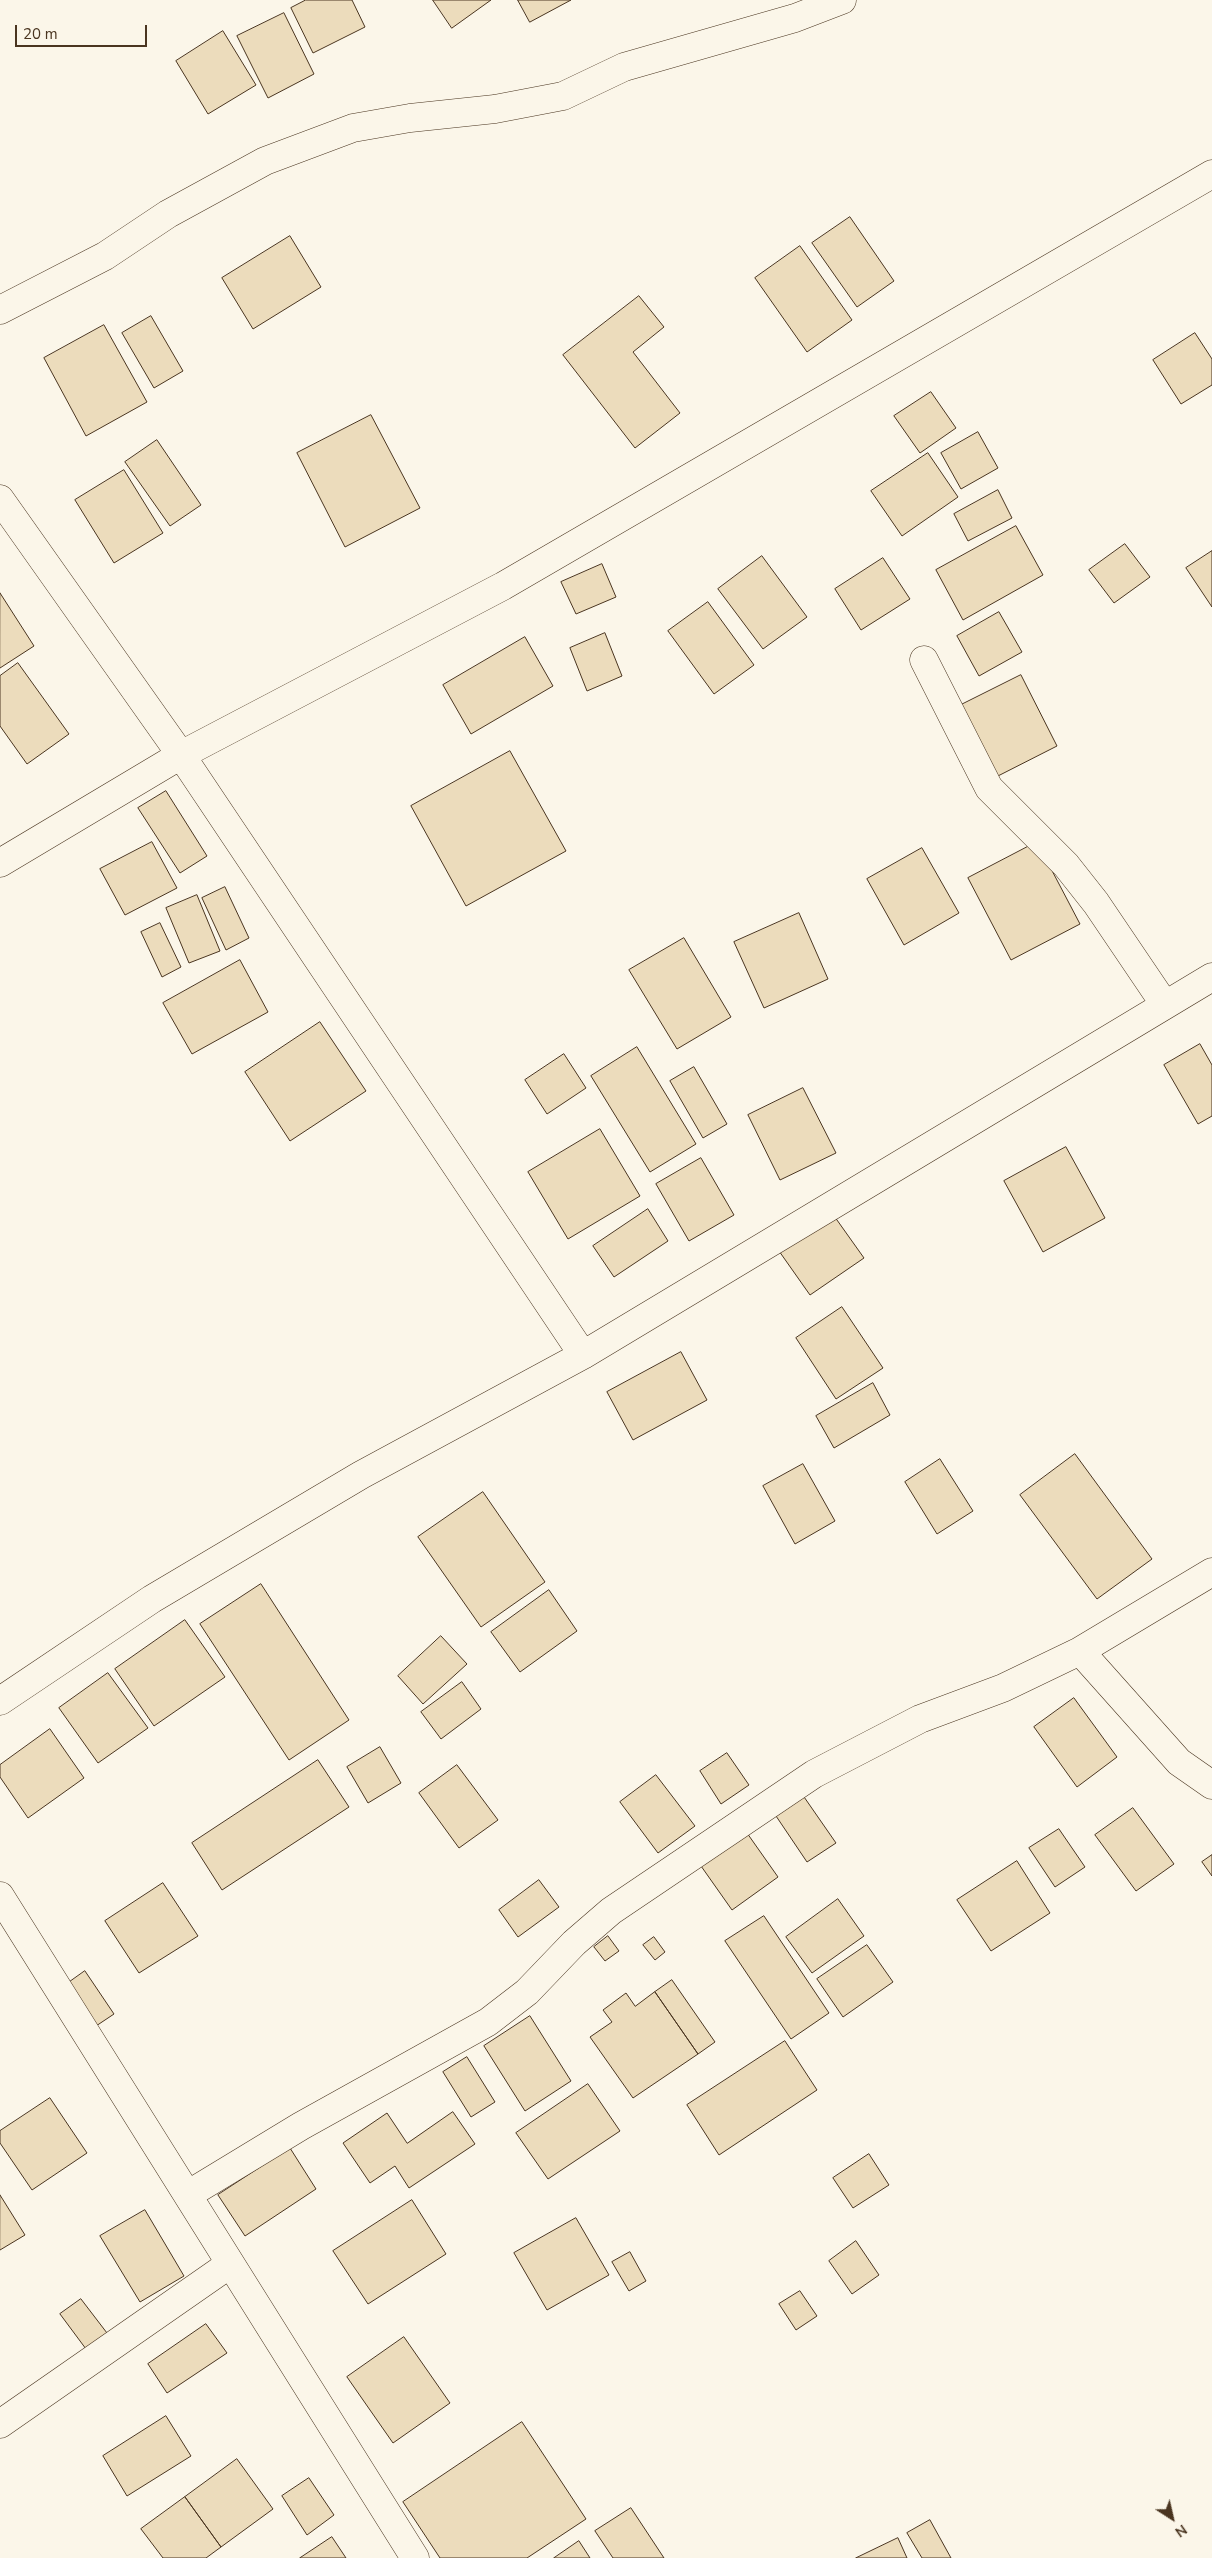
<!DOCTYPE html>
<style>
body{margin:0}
#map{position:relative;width:1212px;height:2558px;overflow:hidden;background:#fbf6e9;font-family:"Nunito Sans",sans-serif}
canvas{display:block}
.north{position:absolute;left:1147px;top:2493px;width:50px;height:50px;-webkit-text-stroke:4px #fbf6e9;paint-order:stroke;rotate:145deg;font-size:14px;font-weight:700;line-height:20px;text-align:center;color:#4a3520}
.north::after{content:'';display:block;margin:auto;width:18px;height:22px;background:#4a3520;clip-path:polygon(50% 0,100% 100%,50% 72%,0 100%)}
.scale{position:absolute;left:15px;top:25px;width:132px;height:22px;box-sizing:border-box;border:2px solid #4a3520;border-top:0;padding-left:6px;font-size:15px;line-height:18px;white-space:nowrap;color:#4a3520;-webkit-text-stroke:4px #fbf6e9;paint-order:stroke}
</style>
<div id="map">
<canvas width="1212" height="2558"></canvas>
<div class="north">N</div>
<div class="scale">20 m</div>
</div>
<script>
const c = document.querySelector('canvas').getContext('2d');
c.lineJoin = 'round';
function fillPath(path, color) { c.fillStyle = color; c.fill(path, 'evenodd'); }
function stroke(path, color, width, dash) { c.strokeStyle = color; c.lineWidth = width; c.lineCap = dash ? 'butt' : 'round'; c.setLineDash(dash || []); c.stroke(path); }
const building = new Path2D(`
 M306,0H352L365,27L313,53L291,8Z
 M433,0H491L452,28Z
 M518,0H571L530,22Z
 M284,13L314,74L268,98L237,36Z
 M223,31L256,85L208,114L176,61Z
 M850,217L894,281L857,307L812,243Z
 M290,236L321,287L253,329L222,278Z
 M800,246L852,320L807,352L755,278Z
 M639,296L664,327L633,352L680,413L635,448L563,355Z
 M151,316L183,371L154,388L122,333Z
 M104,325L147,402L86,436L44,358Z
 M1195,333L1212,359V385L1181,404L1153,360Z
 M931,392L956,428L920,453L894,416Z
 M371,415L420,508L345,547L297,453Z
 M978,432L998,468L961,489L941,453Z
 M157,440L201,505L170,526L125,462Z
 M928,453L958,497L902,536L871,491Z
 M124,470L163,533L114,563L75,500Z
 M998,490L1012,518L968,541L954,514Z
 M1016,526L1043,575L963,620L936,570Z
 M1125,544L1150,577L1114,603L1089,570Z
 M1212,551V607L1186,568Z
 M762,556L807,617L763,649L718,589Z
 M883,558L910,599L861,630L835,589Z
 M602,564L616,597L576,614L561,582Z
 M0,593L34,646L0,668Z
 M708,602L754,665L714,694L668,631Z
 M999,612L1022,652L979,676L957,636Z
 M605,633L622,676L587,691L570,648Z
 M525,637L553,686L471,734L443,685Z
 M18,663L69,734L27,764L0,726V676Z
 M1021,675L1057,746L992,779L957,707Z
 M510,751L566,851L466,906L411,806Z
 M166,791L207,856L180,873L138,808Z
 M152,842L177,888L125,915L100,869Z
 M1037,842L1080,924L1011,960L968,878Z
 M922,848L959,913L904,945L867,879Z
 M225,887L249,938L226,950L202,898Z
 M197,895L220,951L189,963L166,908Z
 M799,913L828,979L764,1008L734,942Z
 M160,923L181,967L162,977L141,932Z
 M684,938L731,1017L677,1049L629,970Z
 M240,960L268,1012L192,1054L163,1003Z
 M320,1022L366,1091L290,1141L245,1072Z
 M1200,1044L1212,1065V1116L1198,1124L1164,1065Z
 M637,1047L696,1144L650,1172L591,1076Z
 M564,1054L586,1088L547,1114L525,1080Z
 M694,1067L727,1124L703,1138L670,1081Z
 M803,1088L836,1153L780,1180L748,1115Z
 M600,1129L640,1196L568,1239L528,1172Z
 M1066,1147L1105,1218L1043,1252L1004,1181Z
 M701,1158L734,1215L689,1241L656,1184Z
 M648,1209L668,1241L614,1277L593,1246Z
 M832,1213L864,1258L810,1295L779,1251Z
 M842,1307L883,1368L836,1399L796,1338Z
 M681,1352L707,1400L633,1440L607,1392Z
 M873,1383L890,1415L834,1448L816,1416Z
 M1075,1454L1152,1559L1097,1599L1020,1495Z
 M940,1459L973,1511L937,1534L905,1482Z
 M803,1464L835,1521L795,1544L763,1486Z
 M483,1492L545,1582L481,1627L418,1537Z
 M261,1584L349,1720L289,1760L200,1624Z
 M549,1590L577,1631L520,1672L491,1632Z
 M185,1620L225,1677L154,1726L115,1669Z
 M441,1636L467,1664L423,1704L398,1676Z
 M108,1673L148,1728L98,1763L59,1708Z
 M462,1682L481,1709L441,1739L421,1712Z
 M1074,1698L1117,1757L1077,1787L1034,1727Z
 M50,1729L84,1778L28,1818L0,1777V1765Z
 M380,1747L401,1783L368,1803L347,1767Z
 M727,1753L749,1785L721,1804L700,1771Z
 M318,1760L349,1807L222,1890L192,1843Z
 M457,1765L498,1820L459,1848L419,1793Z
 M656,1775L695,1826L658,1853L620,1802Z
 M802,1794L836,1843L807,1862L774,1813Z
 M1133,1808L1174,1864L1136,1891L1095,1835Z
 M1059,1829L1085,1867L1055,1887L1029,1848Z
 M747,1833L778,1877L732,1910L701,1866Z
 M1212,1855V1876L1202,1862Z
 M1017,1861L1050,1913L991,1951L957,1900Z
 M539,1880L559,1907L518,1937L499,1910Z
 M163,1883L198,1936L139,1973L105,1921Z
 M838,1899L864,1936L812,1973L786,1937Z
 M764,1916L829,2013L791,2039L725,1941Z
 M608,1936L619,1951L605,1961L594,1947Z
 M654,1937L665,1952L655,1960L643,1945Z
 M867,1945L893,1982L843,2017L817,1979Z
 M85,1971L114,2014L93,2028L64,1986Z
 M672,1980L715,2042L698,2054L655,1992Z
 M655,1992L698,2054L633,2098L590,2037L612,2022L603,2010L626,1993L635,2006Z
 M530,2016L571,2081L525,2111L484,2046Z
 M785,2041L817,2090L719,2155L687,2105Z
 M467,2057L495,2102L471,2117L443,2072Z
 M588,2084L620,2131L548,2179L516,2133Z
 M50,2098L87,2153L32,2190L0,2143V2131Z
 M453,2112L475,2144L409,2188L395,2166L370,2183L343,2143L387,2113L407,2143Z
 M290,2148L316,2189L245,2236L218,2195Z
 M869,2154L889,2185L853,2208L833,2178Z
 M0,2195L25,2235L0,2250Z
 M412,2200L446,2254L368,2304L333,2251Z
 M145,2210L184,2276L140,2302L100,2236Z
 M576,2218L609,2275L547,2310L514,2253Z
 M856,2241L879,2275L852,2294L829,2261Z
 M630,2252L646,2281L629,2291L612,2262Z
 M800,2291L817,2316L796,2330L779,2304Z
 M81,2299L107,2333L86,2349L60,2314Z
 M206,2324L227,2353L167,2393L148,2364Z
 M404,2337L450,2403L393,2443L347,2377Z
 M166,2416L191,2456L127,2496L103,2456Z
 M522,2422L586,2519L527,2558H440L403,2502Z
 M237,2459L273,2509L221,2547L185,2497Z
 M309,2478L334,2515L307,2535L282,2496Z
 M185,2497L221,2547L206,2558H163L141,2529Z
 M631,2508L664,2558H613L595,2531Z
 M930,2520L951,2558H922L907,2533Z
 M332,2537L346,2558H300Z
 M898,2538L907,2558H856Z
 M579,2541L590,2558H554Z`);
fillPath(building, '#ecdcbc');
stroke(building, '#4a3520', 1);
const minor = new Path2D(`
 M0,310L105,256L168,214L265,161L353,128L410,118L495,109L563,96L624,67L795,18L842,0
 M0,499L181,755L583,1355
 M924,660L989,788L1066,865L1096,903L1165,1005
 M0,863L181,755L503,586L1212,174
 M1080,1651L1179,1762L1212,1785
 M0,1701L152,1599L361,1475L583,1355L1212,977
 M189,2194L301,2126L488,2022L527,1992L574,1943L611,1911L814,1774L920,1719L1003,1688L1080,1651L1212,1572
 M0,2424L230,2264`);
const major = new Path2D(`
 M0,1896L415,2558`);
stroke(minor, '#4a3520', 29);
stroke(major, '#4a3520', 29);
stroke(minor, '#fbf6e9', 28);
stroke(major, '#fbf6e9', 28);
</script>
